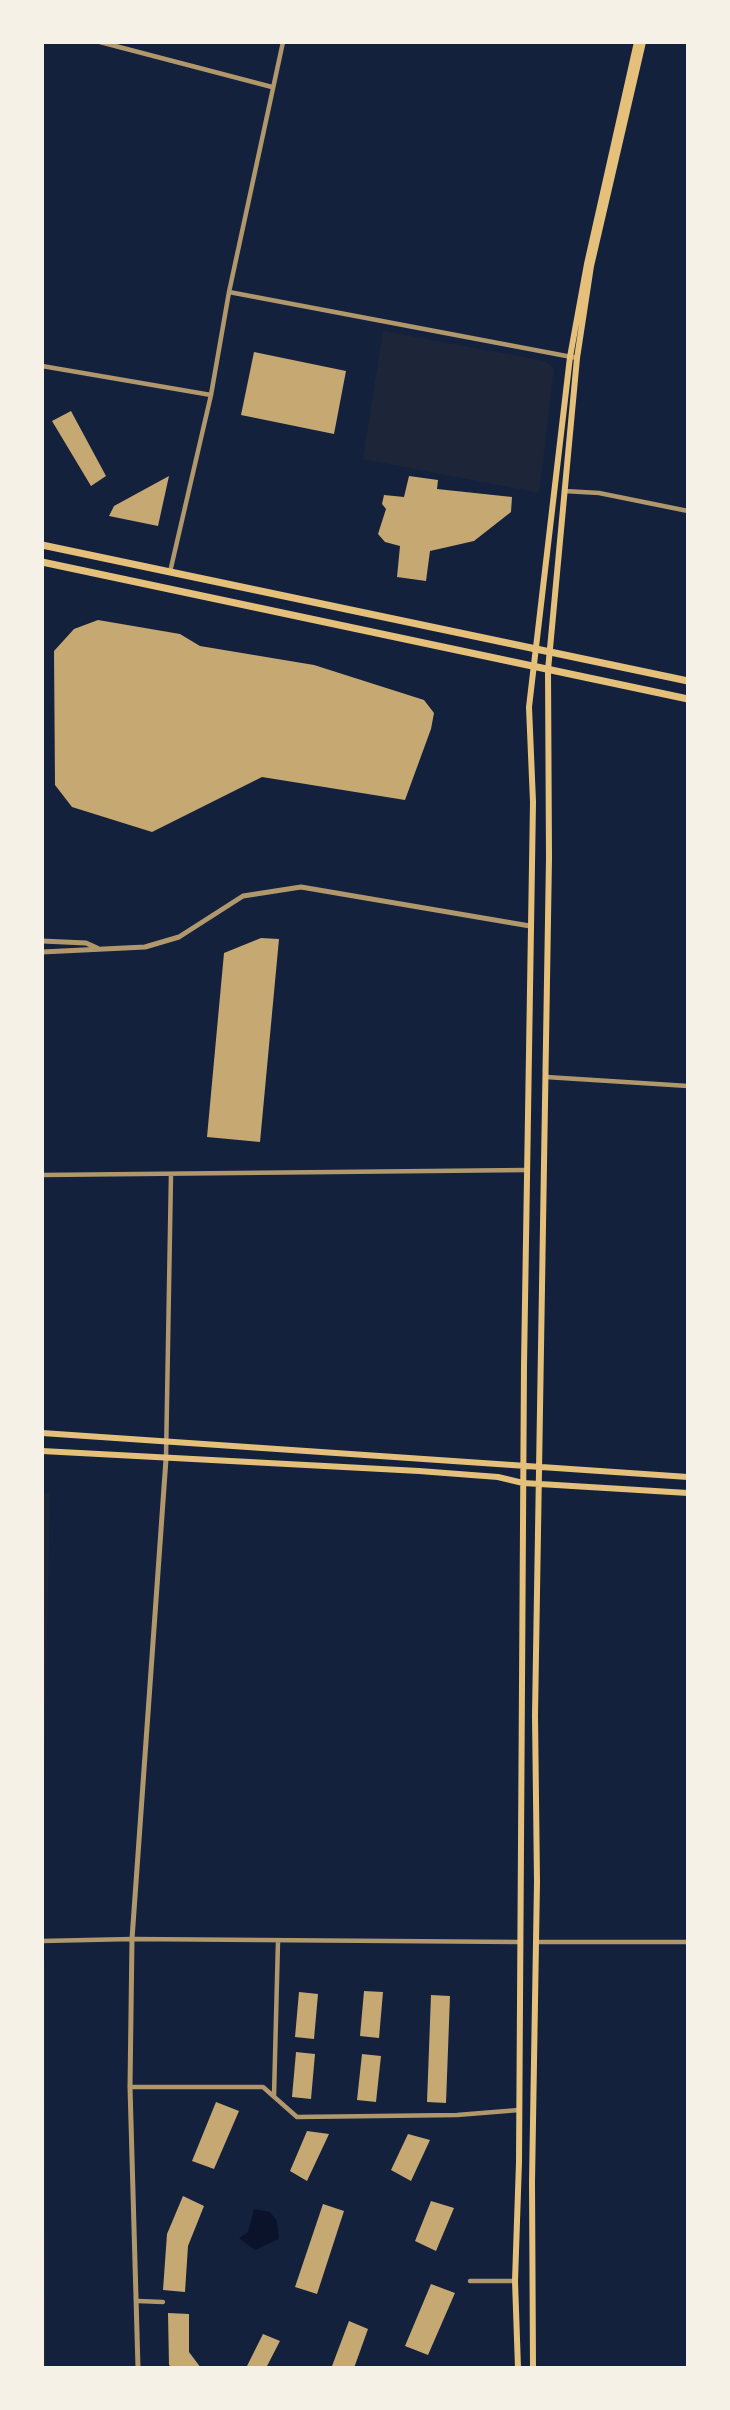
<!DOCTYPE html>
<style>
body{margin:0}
#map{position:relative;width:730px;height:2410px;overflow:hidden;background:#14213d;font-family:"Fira Sans",sans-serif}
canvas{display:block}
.frame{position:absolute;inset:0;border:44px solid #f6f1e7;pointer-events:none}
</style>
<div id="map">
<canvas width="730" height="2410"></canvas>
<div class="frame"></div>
</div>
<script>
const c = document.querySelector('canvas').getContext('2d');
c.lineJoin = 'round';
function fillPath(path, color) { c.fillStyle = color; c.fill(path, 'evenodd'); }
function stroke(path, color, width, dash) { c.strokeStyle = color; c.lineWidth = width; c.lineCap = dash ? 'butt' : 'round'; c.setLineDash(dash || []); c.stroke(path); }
fillPath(new Path2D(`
 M383,331L545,361L554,368L539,493L363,459Z
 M50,1492L43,1836L42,1495Z
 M42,1960H45L46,2368H42Z`), '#1d2539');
fillPath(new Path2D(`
 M254,2209L270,2212L277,2221L279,2239L255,2250L239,2238L248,2232Z`), '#0b132b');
fillPath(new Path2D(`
 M254,352L346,371L334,434L241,415Z
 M71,411L106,476L91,486L52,421Z
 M169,476L158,526L109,516L114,506Z
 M409,476L438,480L437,489L512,497L511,512L474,541L430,551L426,581L397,577L400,546L385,542L378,534L386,509L382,504L384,495L404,497Z
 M98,620L180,634L200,646L314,665L424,700L434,713L431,729L405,800L262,777L152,832L72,807L55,785L54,651L74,629Z
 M261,938L279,939L260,1142L207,1137L224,953Z
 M364,1991L383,1992L379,2038L360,2036Z
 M299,1992L318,1994L314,2039L295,2037Z
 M431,1995L450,1996L446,2103L427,2102Z
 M296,2052L315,2054L311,2099L292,2097Z
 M362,2054L381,2056L376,2102L357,2100Z
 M216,2102L239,2111L214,2169L192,2161Z
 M307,2131L329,2134L307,2181L290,2171Z
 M408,2134L430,2140L411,2181L391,2170Z
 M183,2196L204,2206L188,2246L185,2292L163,2290L167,2234Z
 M431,2201L454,2208L436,2251L415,2241Z
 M323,2204L344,2211L317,2294L295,2287Z
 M431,2284L455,2293L428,2355L405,2346Z
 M168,2313L189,2314V2352L201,2368H173L169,2365Z
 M349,2321L368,2329L354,2368H337L332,2366Z
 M263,2334L280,2341L266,2368H249L247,2366Z`), '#c6a872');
stroke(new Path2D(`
 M100,42L272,87
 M229,292L577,358
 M42,366L211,395
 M564,491L599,493L688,511
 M170,572L211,395L229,292L283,42
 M546,1077L688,1086
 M42,1175L527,1170
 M166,1458L171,1174
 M42,1941L132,1939L518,1942
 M537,1942H688
 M130,2087H263L297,2117L457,2115L519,2110
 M274,2096L278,1941
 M470,2281H515
 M138,2301L163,2302`), '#b1986c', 4.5);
stroke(new Path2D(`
 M42,941L86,943L97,948
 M42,952L145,947L179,937L243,896L301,887L530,926
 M138,2368L130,2087L132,1939L166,1459`), '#b1986c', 5);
stroke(new Path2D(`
 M42,1433L688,1477
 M42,1451L419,1471L498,1477L523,1483L688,1493
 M518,2368L515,2281L519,2162L524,1365L533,802L529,707L570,357L587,264L637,42
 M533,2368L532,2182L537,1882L535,1715L549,858L548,670L577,358L591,266L643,42`), '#e5c07b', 6);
stroke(new Path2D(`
 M42,545L688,681
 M42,562L688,699`), '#e5c07b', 7);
</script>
